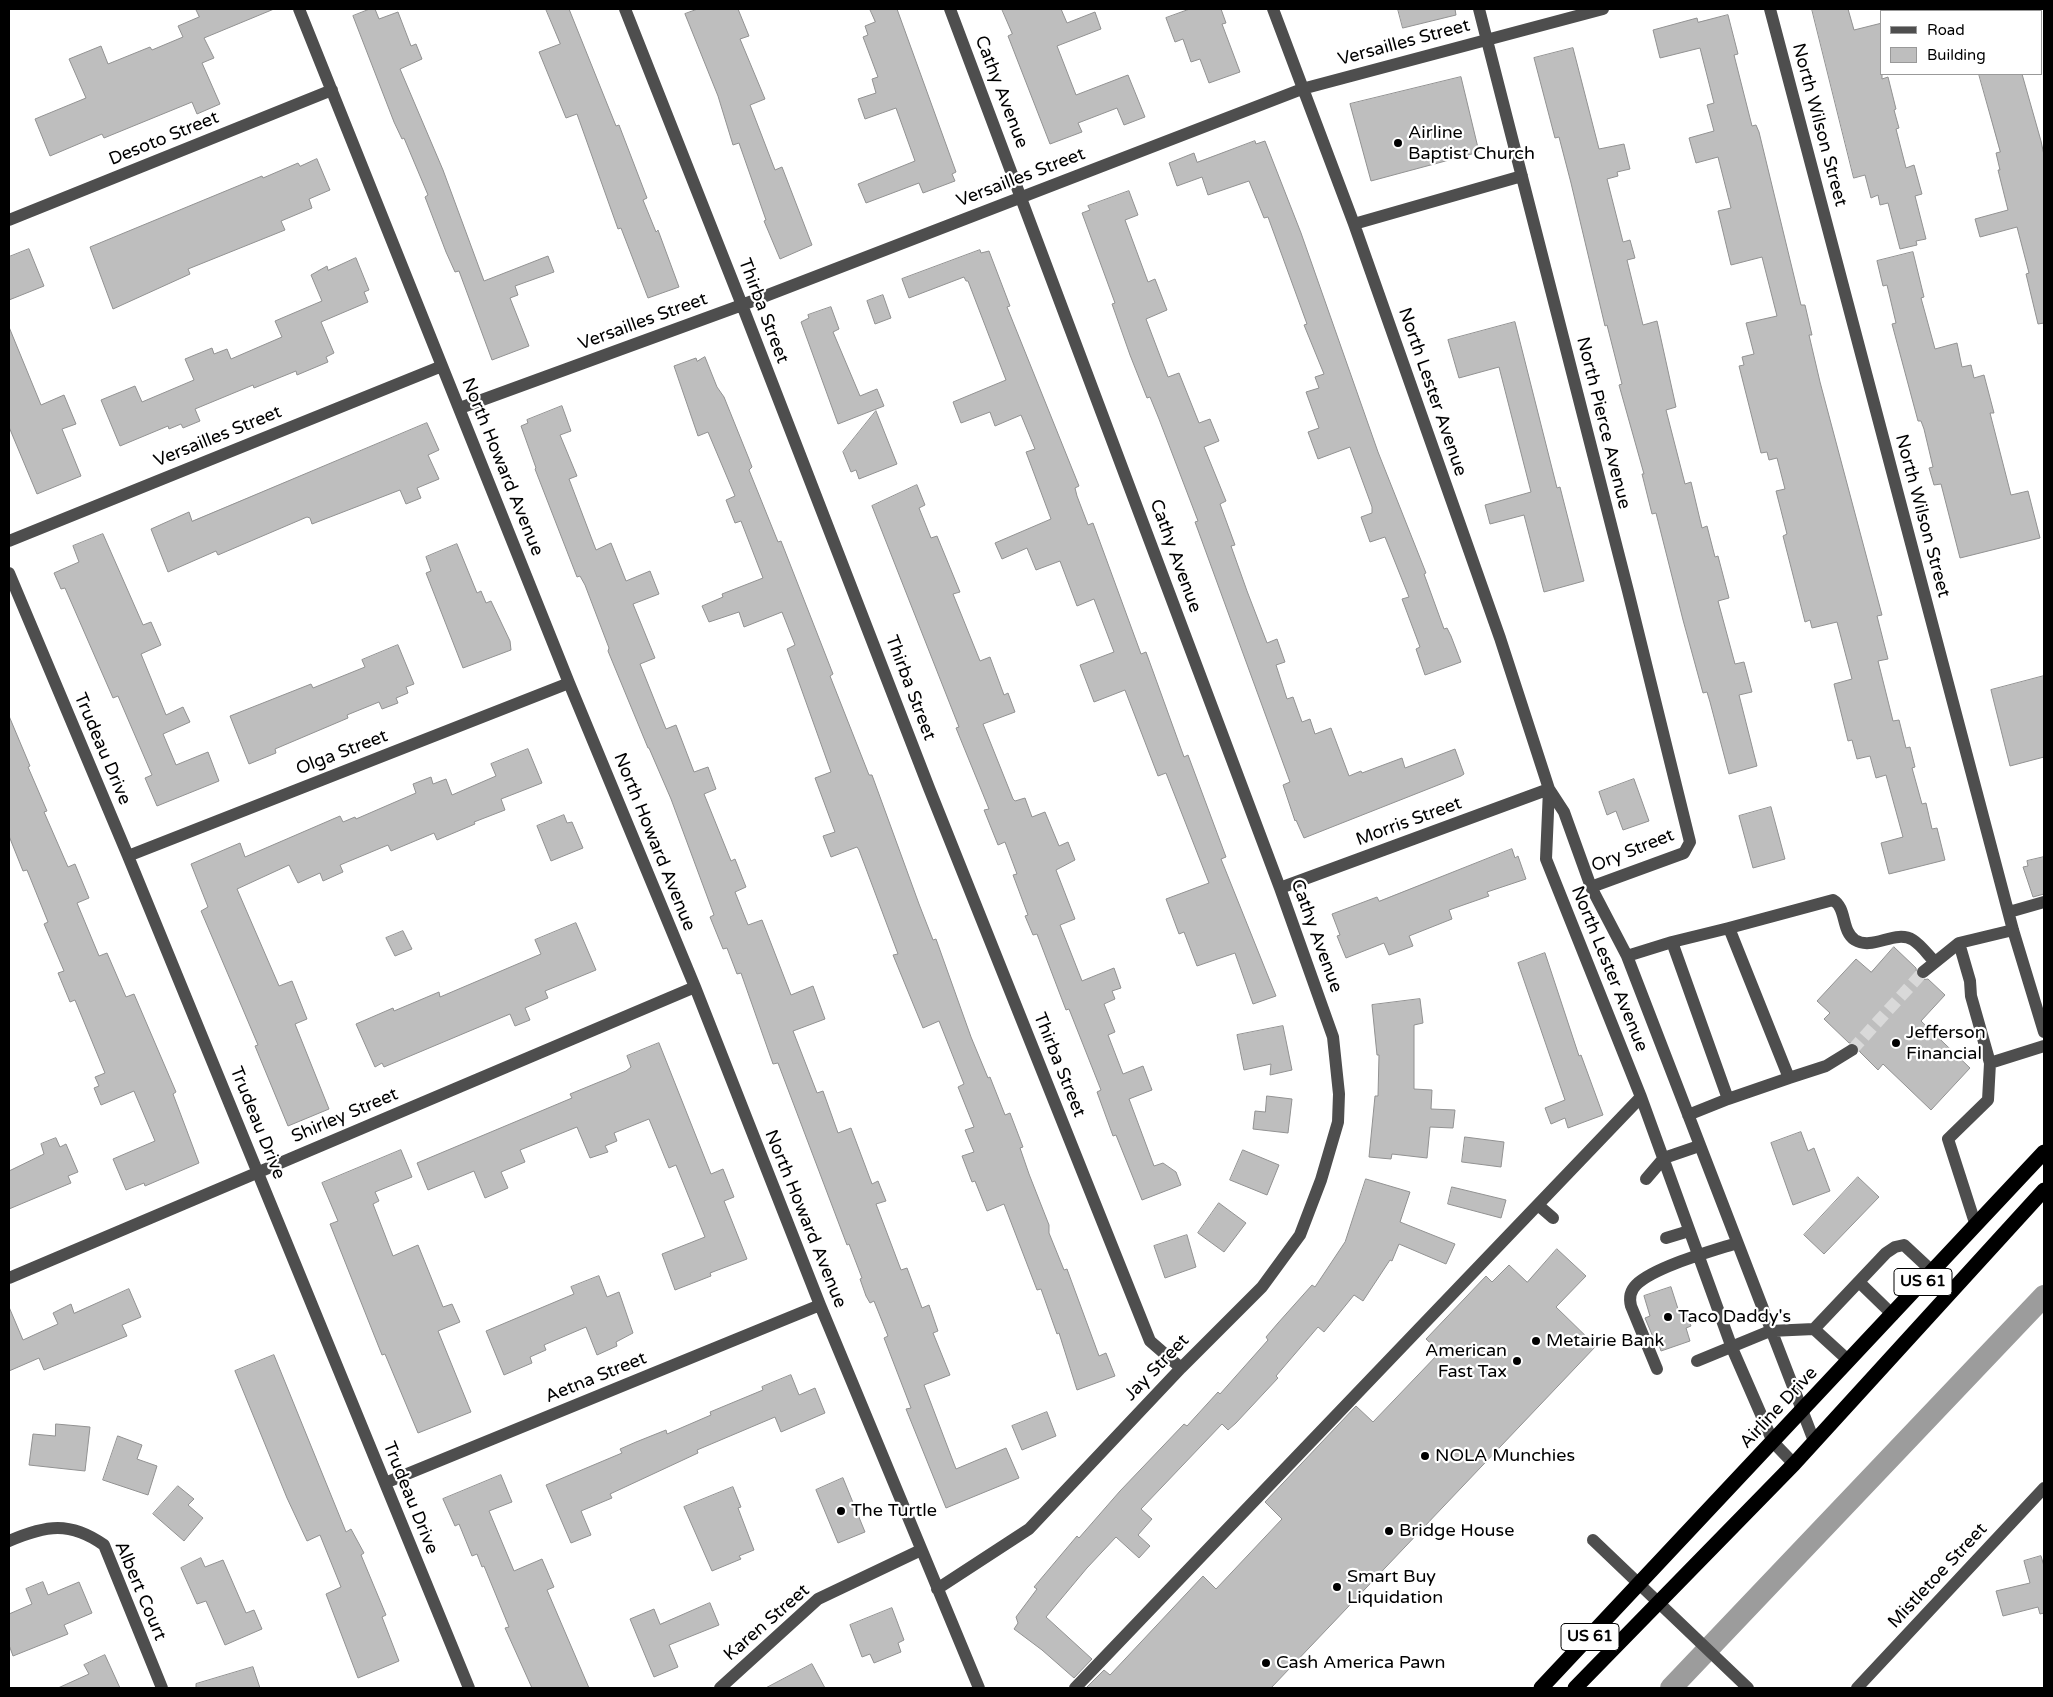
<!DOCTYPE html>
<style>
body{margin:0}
#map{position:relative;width:2053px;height:1697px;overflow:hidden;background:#fff;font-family:"Varela Round",sans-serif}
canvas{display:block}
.frame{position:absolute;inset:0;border:10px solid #000;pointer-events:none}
.legend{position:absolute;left:1880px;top:10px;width:162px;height:65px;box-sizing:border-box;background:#fff;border:1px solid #999;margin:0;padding:6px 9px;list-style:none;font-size:15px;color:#000}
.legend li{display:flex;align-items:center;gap:10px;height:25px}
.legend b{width:25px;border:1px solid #999}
</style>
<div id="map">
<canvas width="2053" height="1697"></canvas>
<div class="frame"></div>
<ul class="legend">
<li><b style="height:6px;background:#4e4e4e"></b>Road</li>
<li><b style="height:14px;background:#bebebe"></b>Building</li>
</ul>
</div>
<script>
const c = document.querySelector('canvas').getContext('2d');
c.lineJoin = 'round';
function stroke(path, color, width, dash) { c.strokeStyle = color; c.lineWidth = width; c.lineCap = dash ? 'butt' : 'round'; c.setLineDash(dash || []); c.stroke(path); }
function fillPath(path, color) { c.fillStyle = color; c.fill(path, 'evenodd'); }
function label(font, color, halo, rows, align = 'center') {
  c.font = font + ' "Varela Round",sans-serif'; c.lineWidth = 4.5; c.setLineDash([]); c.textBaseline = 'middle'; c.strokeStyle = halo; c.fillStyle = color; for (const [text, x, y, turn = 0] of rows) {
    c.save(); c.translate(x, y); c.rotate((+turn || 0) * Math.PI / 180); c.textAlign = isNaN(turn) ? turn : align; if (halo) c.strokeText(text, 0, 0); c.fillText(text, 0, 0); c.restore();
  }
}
stroke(new Path2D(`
 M1671,1688L2044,1296`), '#9c9c9c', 22);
const building = new Path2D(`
 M196,9H274L204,38L214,58L202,63L220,104L197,114L192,102L104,138L102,134L50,156L35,119L86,98L69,59L101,46L108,64L150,47L152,50L183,37L178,26L199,17Z
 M370,9H375L379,19L398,12L411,46L416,44L422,59L400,69L443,170L484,281L548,256L554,272L515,286L518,295L510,298L529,346L492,360L459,271L455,272L446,252L425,197L428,195L404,138L402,139L394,122L353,16Z
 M546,9H569L616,126L619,125L647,198L643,200L656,232L658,230L679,287L648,298L621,228L618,229L577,114L566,118L539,52L560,44Z
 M698,9H738L749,36L740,39L765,99L750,105L775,170L782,167L812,245L780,259L764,221L766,220L739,143L733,145L718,96L685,14Z
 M870,9H897L956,172L952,174L955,181L923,193L919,183L866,203L858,184L915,161L896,108L865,119L858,99L876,93L872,79L878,77L863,37L868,35L865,26L875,22Z
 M1002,9H1061L1067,23L1095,12L1101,29L1057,46L1076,95L1128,75L1145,117L1124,125L1117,108L1078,123L1082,132L1050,144L1008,36L1012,34Z
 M1190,9H1221L1226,23L1222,24L1240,72L1209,83L1200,59L1191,62L1183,39L1175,42L1166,18Z
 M1398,9H1455L1456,15L1403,28Z
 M1812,9H1848L1854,30L1882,23V79L1888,77L1896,109L1894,110L1899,128L1896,129L1906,168L1914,165L1922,194L1915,196L1926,239L1916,241L1917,245L1900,249L1888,203L1880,205L1878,195L1871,198L1865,175L1854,178Z
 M1728,15L1738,54L1734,55L1752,126L1756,125L1759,132L1801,305H1805L1812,335H1809L1820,382L1882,615L1877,616L1888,659L1878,661L1893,721L1899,720L1906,748L1910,747L1915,767L1912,768L1922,804L1926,803L1932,829L1937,828L1945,860L1889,874L1881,843L1903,837L1886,775L1876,778L1870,756L1857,759L1852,740L1848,741L1834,684L1852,679L1837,622L1812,628L1810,620L1805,622L1783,536L1787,534L1776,491L1785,489L1777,458L1769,460L1767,452L1761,453L1739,366L1744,365L1742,357L1754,354L1746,323L1777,316L1762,257L1731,265L1718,211L1731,208L1718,157L1696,163L1689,138L1714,131L1707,105L1714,103L1700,48L1660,58L1653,30L1697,18L1698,22Z
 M1573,48L1599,149L1624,144L1630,169L1617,172L1618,176L1607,179L1623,242L1630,240L1635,258L1627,260L1643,325L1657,321L1676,407L1666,410L1685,484L1691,482L1702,528L1707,526L1715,557L1718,556L1729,598L1718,601L1735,664L1744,662L1752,692L1739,695L1757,766L1729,774L1710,702L1707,692L1703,693L1683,620L1656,513L1652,514L1642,474H1644L1619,385L1622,384L1607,325L1605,326L1571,183L1559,137L1555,138L1534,58Z
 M1979,74H2022L2041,141L2044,155V323L2038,324L2026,274L2029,273L2017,227L1980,237L1975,219L2008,210L1998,170H2000L1996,153L2000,152Z
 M1461,77L1479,152L1371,181L1350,104Z
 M1255,141L1256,144L1265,141L1301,233L1378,452L1426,573L1424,574L1444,629L1447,628L1451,636L1461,662L1425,675L1416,649L1420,647L1402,599L1409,597L1385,537L1370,542L1361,517L1372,513V507L1350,447L1318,459L1308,432L1319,428L1306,392L1319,388L1315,377L1324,374L1304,325L1307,324L1268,217L1264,218L1249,181L1208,195L1202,177L1177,186L1169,163L1194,153L1197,162Z
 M317,159L330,190L309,199L312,208L281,221L285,230L188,269L190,274L113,309L90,247L262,176L263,178L298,163L300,166Z
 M1129,191L1138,215L1125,220L1148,282L1155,279L1167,310L1146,319L1168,377L1179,373L1199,423L1210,419L1219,441L1204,447L1226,501L1220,504L1235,545L1231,546L1247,591L1267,643L1277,639L1285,662L1276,665L1287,699L1293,697L1302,722L1310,719L1315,734L1331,728L1349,776L1361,771L1362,773L1402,758L1405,768L1455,749L1464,774L1461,776L1304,838L1296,820L1295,821L1283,785L1290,782L1195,522L1198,521L1159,419L1150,397L1147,398L1130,355L1112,304L1115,303L1082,213L1090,210L1088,206Z
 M29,249L44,286L9,300V257Z
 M980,250L981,253L989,251L1010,306L1007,307L1079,486L1075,488L1077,496L1088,525L1093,523L1141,654L1146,652L1184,757L1188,755L1226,857L1221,859L1276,996L1253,1004L1235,953L1197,966L1184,932L1179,934L1166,899L1209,883L1166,773L1158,776L1125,690L1094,702L1080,665L1114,652L1094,599L1077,606L1060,561L1036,570L1027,548L1002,559L995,543L1051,519L1026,452L1035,449L1021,415L995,426L990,412L961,423L953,402L1006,380L968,281H966L964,277L909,298L902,279Z
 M1913,252L1924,297L1921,298L1935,349L1957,343L1962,367L1971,365L1974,378L1984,375L1994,413H1990L2011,495L2028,491L2040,538L1960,558L1941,484L1934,485L1929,468L1933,467L1924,429L1921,421H1918L1892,324L1896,323L1887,285L1883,286L1877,261Z
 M356,258L369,290L364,292L368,302L321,322L334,353L326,357L328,362L297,375L296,371L254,388L253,385L195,409L200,421L183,428L181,424L169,429L168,426L120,446L101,400L135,386L142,402L194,380L185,359L212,348L214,354L227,349L231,359L282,337L275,321L322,301L311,275L327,266L328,270Z
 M883,295L891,318L875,324L867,301Z
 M831,307L839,329L833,332L860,396L877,389L884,406L838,424L801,322L809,318L808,315Z
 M1515,322L1557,488L1560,487L1584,581L1544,592L1524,515L1490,524L1485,505L1531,492L1499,367L1459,378L1448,340Z
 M9,327L41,405L64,395L76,424L62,429L81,476L37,494L9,427Z
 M705,357L717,387L724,397L749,459L752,467L749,470L778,542L781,541L833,674L830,676L869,775H872L919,904L933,940L936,939L971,1037L988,1078L990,1077L1005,1115L1010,1113L1023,1147L1020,1148L1029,1174L1049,1225V1233L1064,1270L1067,1269L1099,1356L1106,1353L1115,1376L1077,1390L1059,1333L1057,1334L1041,1289L1037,1290L1004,1204L987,1211L975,1181L972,1182L962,1156L974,1152L965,1130L974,1127L958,1087L964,1084L939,1021L923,1028L893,955L898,954L859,850L857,847L831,857L823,836L835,832L815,778L831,772L787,649L795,645L782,612L744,627L739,612L709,622L702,606L723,597L722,594L763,578L741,521L735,523L726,500L735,496L708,432L698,436L674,366L696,358L697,361Z
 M562,406L571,431L560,435L577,476L569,479L596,550L611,543L626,581L650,571L659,594L633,604L655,658L640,664L666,729L676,725L694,772L708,767L716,789L704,794L731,861L735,859L746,887L735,892L748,925L762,920L791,995L813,986L825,1019L793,1031L817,1093L823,1091L838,1133L851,1128L872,1184L878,1181L886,1201L876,1204L901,1270L907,1268L922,1308L929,1305L938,1331L933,1333L950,1375L924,1385L956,1469L1006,1448L1019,1478L946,1508L906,1409L911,1408L884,1338L888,1336L874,1301L870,1303L866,1296L860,1279L862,1278L849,1244L847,1245L778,1063L773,1064L741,973L737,974L727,948L723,949L710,917L714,915L671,799L649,748H648L608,651L609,648L585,585L580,576L577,577L535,469L536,468L521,426L528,423L527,420Z
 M876,411L897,464L859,479L856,470L851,472L843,452Z
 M427,423L439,450L428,455L439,479L417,488L421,498L406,504L400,490L312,524L310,518L307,517L218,555L216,551L168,572L151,529L189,512L192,521Z
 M917,485L925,505L919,508L931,538L937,536L960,592L953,594L980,661L990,657L1004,695L1008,693L1015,712L983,724L1013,799L1015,801L1025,798L1032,817L1045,812L1059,846L1068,842L1075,860L1056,870L1075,919L1060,925L1082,981L1114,968L1121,988L1112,991L1115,999L1104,1004L1115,1032L1108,1035L1123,1074L1143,1066L1152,1090L1129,1099L1154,1166L1163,1163L1176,1172L1181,1185L1142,1200L1116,1135L1113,1136L1097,1092L1101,1090L1069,1009L1066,1010L1037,934L1033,935L1025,916L1028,915L1013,875L1017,874L1005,842L998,845L984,810L989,809L956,728L959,727L872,506Z
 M103,534L143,625L151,622L161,645L141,654L166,715L183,707L190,722L163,734L176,765L208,752L219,781L157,806L145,778L152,775L118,696L113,698L65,588L61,589L54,573L79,562L73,546Z
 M457,544L477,593L481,591L486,603L491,601L510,641L511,650L463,668L426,573L431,571L426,557Z
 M398,645L414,684L406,687L408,693L396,698L398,703L382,709L379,702L347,715L348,718L275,749L276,753L249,764L230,716L311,684L313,688L365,667L362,660Z
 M2044,676V757L2010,766L1991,690Z
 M9,716L30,766L28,767L47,811L44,812L68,867L75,864L89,898L77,903L99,956L107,953L126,997L134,994L176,1092L173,1094L199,1163L145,1186L144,1183L126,1190L113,1159L155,1141L134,1091L101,1105L94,1088L99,1086L95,1077L105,1073L75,1000L70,1002L58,973L64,971L44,924L48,922L27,870L23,871L9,836Z
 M528,749L542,783L501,799L505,810L474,822L475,824L437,840L434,833L391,851L388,845L340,865L343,872L323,881L320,873L298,883L289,865L237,889L279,986L292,981L307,1019L295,1024L329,1109L288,1126L255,1046L258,1045L236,993L201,911L208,907L191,864L240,843L245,857L340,816L343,822L355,817L356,819L416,793L413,784L431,777L433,784L446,779L452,795L496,776L491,764Z
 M1634,779L1649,821L1623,830L1616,811L1607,815L1599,792Z
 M1771,807L1785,859L1753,868L1739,816Z
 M564,815L567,823L572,822L583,848L551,861L537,826Z
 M1512,849L1515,858L1518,856L1526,879L1487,892L1489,896L1449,910L1452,919L1409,936L1413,946L1389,955L1384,943L1346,958L1337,936L1340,935L1332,914L1377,897L1379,901Z
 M2044,857V894L2033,897L2023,867L2028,866L2027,861Z
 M576,923L596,970L545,991L548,998L525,1008L530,1020L515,1026L510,1014L384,1067L382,1063L375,1067L356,1024L393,1008L394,1011L439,992L440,997L541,954L535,940Z
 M403,931L412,949L395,956L386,938Z
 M1894,947L1916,968L1917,977L1921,980L1928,979L1945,995L1921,1021L1970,1068L1931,1110L1883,1064L1878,1070L1860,1052L1856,1043H1849L1824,1019L1830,1013L1817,1001L1856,959L1871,972Z
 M1545,953L1579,1056L1581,1055L1603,1115L1568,1128L1565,1118L1551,1124L1545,1108L1565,1100L1518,963Z
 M1420,999L1423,1023L1414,1025V1089L1432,1090L1431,1109L1455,1110L1453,1128L1430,1127L1427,1158L1392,1154L1391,1159L1369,1157L1375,1096H1378L1379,1055H1377L1372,1005Z
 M1283,1026L1292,1070L1270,1075L1271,1064L1244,1070L1237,1035Z
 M659,1043L711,1174L723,1169L734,1197L724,1201L747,1259L710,1273L711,1276L675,1290L662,1254L705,1237L676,1165L669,1168L649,1119L614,1133L617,1141L605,1146L608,1152L590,1158L577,1127L520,1150L525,1162L501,1172L508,1188L485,1198L474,1171L428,1190L417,1163L572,1098L570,1094L626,1071L631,1067L627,1056Z
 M1267,1096L1292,1099L1288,1133L1253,1129L1255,1111L1265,1112Z
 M1801,1132L1808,1151L1814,1148L1830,1191L1793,1205L1771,1143Z
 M1465,1137L1504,1142L1501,1167L1462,1162Z
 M56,1138L60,1147L66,1144L78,1172L68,1176L71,1183L9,1209V1171L44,1154L41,1144Z
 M401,1150L412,1177L375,1192L379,1201L373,1204L393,1256L418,1245L443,1307L452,1304L460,1322L438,1331L471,1412L418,1433L385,1354L382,1355L330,1224L338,1221L322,1183Z
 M1243,1150L1279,1165L1267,1195L1230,1180Z
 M1858,1177L1879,1197L1824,1254L1804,1235Z
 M1366,1179L1410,1192L1400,1222L1455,1244L1446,1264L1399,1244L1392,1261L1390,1260L1363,1301L1354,1295L1324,1332L1318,1327L1276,1376L1278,1378L1236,1423L1228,1430L1222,1424L1141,1509L1152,1519L1138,1535L1150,1546L1139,1558L1116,1537L1087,1568L1046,1617L1092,1659L1074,1678L1042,1650L1014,1629L1018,1623L1016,1617L1037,1589L1034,1587L1077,1536L1079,1538L1120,1491L1184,1424L1187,1426L1218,1392L1220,1394L1268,1340L1266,1337L1278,1323L1312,1285L1315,1287L1345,1242Z
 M1452,1187L1506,1200L1501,1218L1448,1204Z
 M1219,1203L1246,1223L1224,1252L1198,1233Z
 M1187,1235L1196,1267L1165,1278L1154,1246Z
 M1557,1249L1586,1276L1556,1307L1596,1346L1271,1688H1086L1104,1670L1110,1675L1203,1576L1216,1589L1282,1519L1265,1502L1356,1406L1373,1422L1440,1352L1426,1339L1486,1276L1492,1282L1509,1265L1527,1282Z
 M599,1276L607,1297L619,1292L633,1333L616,1342L617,1346L597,1355L586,1327L544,1345L546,1350L530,1357L532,1363L504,1375L486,1331L574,1294L571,1287Z
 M1671,1287L1679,1312L1685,1311L1691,1326L1686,1328L1690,1341L1661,1351L1656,1336L1653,1337L1645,1318L1650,1316L1644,1296Z
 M129,1289L141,1317L122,1325L127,1336L44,1370L39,1358L9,1371V1307L23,1340L58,1324L53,1313L71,1304L74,1313Z
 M274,1355L346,1532L351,1529L364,1553L361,1555L386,1615L382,1617L399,1661L358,1678L326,1594L341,1587L320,1535L307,1541L287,1498L235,1371Z
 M791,1375L799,1395L815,1388L825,1413L781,1432L775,1417L697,1450L698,1453L610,1494L612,1498L581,1511L591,1535L571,1543L546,1485L622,1453L620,1449L636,1442L666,1430L667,1434L711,1415L710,1412L763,1390L762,1387Z
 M1047,1412L1056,1436L1022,1450L1012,1426Z
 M56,1424L90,1427L85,1471L29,1465L33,1434L55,1436Z
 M118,1436L142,1445L137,1459L157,1466L148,1495L103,1480Z
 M501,1475L512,1502L489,1511L514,1571L542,1559L554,1587L547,1590L589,1688H532L505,1628L509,1627L484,1566L482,1567L477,1554L472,1556L459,1524L455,1526L443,1499Z
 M843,1478L865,1532L838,1543L816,1490Z
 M178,1486L194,1499L188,1505L203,1518L184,1541L153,1514Z
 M733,1487L741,1507L738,1508L754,1550L739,1556L741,1559L712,1571L684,1507Z
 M2041,1556L2044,1566V1613L2040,1614L2038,1607L2003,1616L1996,1591L2030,1583L2024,1561Z
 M201,1558L205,1567L223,1560L246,1613L254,1610L262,1629L225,1645L206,1601L197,1604L181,1568Z
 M43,1582L48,1595L79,1582L92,1613L64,1625L68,1634L13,1656L9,1645V1614L32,1604L26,1589Z
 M710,1603L719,1625L669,1645L678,1667L654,1677L630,1619L654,1609L660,1624Z
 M892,1608L904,1640L898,1643L901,1652L874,1663L870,1654L862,1657L850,1625Z
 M105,1655L120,1688H58L89,1674L84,1665Z
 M812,1664L825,1688H766Z
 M253,1667L260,1688H196V1684Z`);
fillPath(building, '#bebebe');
stroke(building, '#929292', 1);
stroke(new Path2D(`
 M1852,1050L1923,972`), '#d9d9d9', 12, [12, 6]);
stroke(new Path2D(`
 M299,9L569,683L695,987L820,1305L979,1688
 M625,9L742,305L929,788L1150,1341L1181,1368
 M1273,9L1354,224L1500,638L1549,789L1564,812L1591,887L1627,956L1814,1441
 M1479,9L1628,591L1690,842L1684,853L1591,887
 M1770,9L2013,930L2044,1032
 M9,220L332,90
 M1354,224L1522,176
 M460,408L742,305L1302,89L1603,9
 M9,541L442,366
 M9,573L128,856L469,1688
 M1549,789L1546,859L1641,1097L1732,1348L1773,1442L1794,1464
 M128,856L569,683
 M1280,888L1549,789
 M2009,912L2044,902
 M1672,942L1729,928
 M1959,943L1970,981L1971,996L1990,1063L1988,1100L1948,1139L1976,1226
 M1627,956L1672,942L1728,1099L1789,1078L1729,928L1833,900C1847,908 1841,931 1855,940C1873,951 1895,929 1913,940C1921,945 1928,955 1935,962
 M1923,972L1959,943L2013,930
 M1990,1063L2044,1046
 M1789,1078L1826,1066L1852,1050
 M1688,1115L1728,1099
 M1646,1179L1664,1158L1699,1146
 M1538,1205L1553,1218
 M1666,1238L1689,1231
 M9,1278L695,987
 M1859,1282L1893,1315
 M1814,1329L1886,1253L1895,1247L1904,1245L1933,1272
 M1697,1361L1770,1331L1814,1329L1849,1361
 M1657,1369L1631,1306C1629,1298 1630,1291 1636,1285C1654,1267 1712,1251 1737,1243
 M385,1483L820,1305
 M1593,1540L1748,1688
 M9,1541C46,1525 70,1521 104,1545L162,1688
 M937,1589L1029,1529L1181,1368L1262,1287L1300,1235L1321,1180L1338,1122L1339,1094L1333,1037L1280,888L950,9
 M720,1688L818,1599L921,1550
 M1075,1688L1641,1097
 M1857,1688L2044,1488`), '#4e4e4e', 12);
stroke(new Path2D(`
 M1541,1688L2044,1152
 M1575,1688L1794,1464L2044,1190`), '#000', 15);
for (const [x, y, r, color] of [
 [1398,143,5,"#000"],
 [1896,1043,5,"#000"],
 [1668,1317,5,"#000"],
 [1536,1341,5,"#000"],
 [1517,1361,5,"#000"],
 [1425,1456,5,"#000"],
 [841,1511,5,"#000"],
 [1389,1531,5,"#000"],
 [1337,1587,5,"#000"],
 [1266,1663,5,"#000"]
]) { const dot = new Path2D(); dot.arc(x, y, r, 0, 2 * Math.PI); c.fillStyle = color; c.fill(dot); stroke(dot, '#fff', 2); }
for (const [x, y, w] of [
 [1923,1282,58],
 [1590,1637,58]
]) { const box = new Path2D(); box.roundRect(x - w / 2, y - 13.5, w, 27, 4); c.fillStyle = '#fff'; c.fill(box); stroke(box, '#000', 1); }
label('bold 16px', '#000', null, [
 ["US 61",1923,1282],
 ["US 61",1590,1637]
]);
label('18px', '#000', '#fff', [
 ["Versailles Street",1404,43,-15],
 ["Cathy Avenue",1001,92,69],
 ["North Wilson Street",1819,125,75],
 ["Desoto Street",164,139,-22],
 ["Versailles Street",1021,178,-21],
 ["Thirba Street",763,311,69],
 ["Versailles Street",643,322,-20],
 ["North Lester Avenue",1432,392,71],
 ["North Pierce Avenue",1603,423,76],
 ["Versailles Street",218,437,-22],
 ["North Howard Avenue",502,467,68],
 ["North Wilson Street",1922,516,75],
 ["Cathy Avenue",1175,556,70],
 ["Thirba Street",910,688,69],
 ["Trudeau Drive",102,749,67],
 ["Olga Street",342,753,-21],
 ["Morris Street",1409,822,-20],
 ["North Howard Avenue",654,842,68],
 ["Ory Street",1633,851,-22],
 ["Cathy Avenue",1316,936,70],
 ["North Lester Avenue",1609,969,68],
 ["Thirba Street",1059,1065,68],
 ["Shirley Street",345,1116,-23],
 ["Trudeau Drive",257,1123,68],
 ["North Howard Avenue",805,1219,68],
 ["Jay Street",1157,1368,-46],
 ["Aetna Street",596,1378,-22],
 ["Airline Drive",1779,1408,-47],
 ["Trudeau Drive",410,1498,68],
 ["Mistletoe Street",1938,1576,-47],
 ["Albert Court",140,1591,67],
 ["Karen Street",767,1623,-41]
]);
label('18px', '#000', '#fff', [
 ["Airline",1408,133],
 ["Baptist Church",1408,154],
 ["Jefferson",1906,1033],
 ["Financial",1906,1054],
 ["Taco Daddy's",1678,1317],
 ["Metairie Bank",1546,1341],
 ["American",1507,1351,"right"],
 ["Fast Tax",1507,1372,"right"],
 ["NOLA Munchies",1435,1456],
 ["The Turtle",851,1511],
 ["Bridge House",1399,1531],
 ["Smart Buy",1347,1577],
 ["Liquidation",1347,1598],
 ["Cash America Pawn",1276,1663]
], 'left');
</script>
